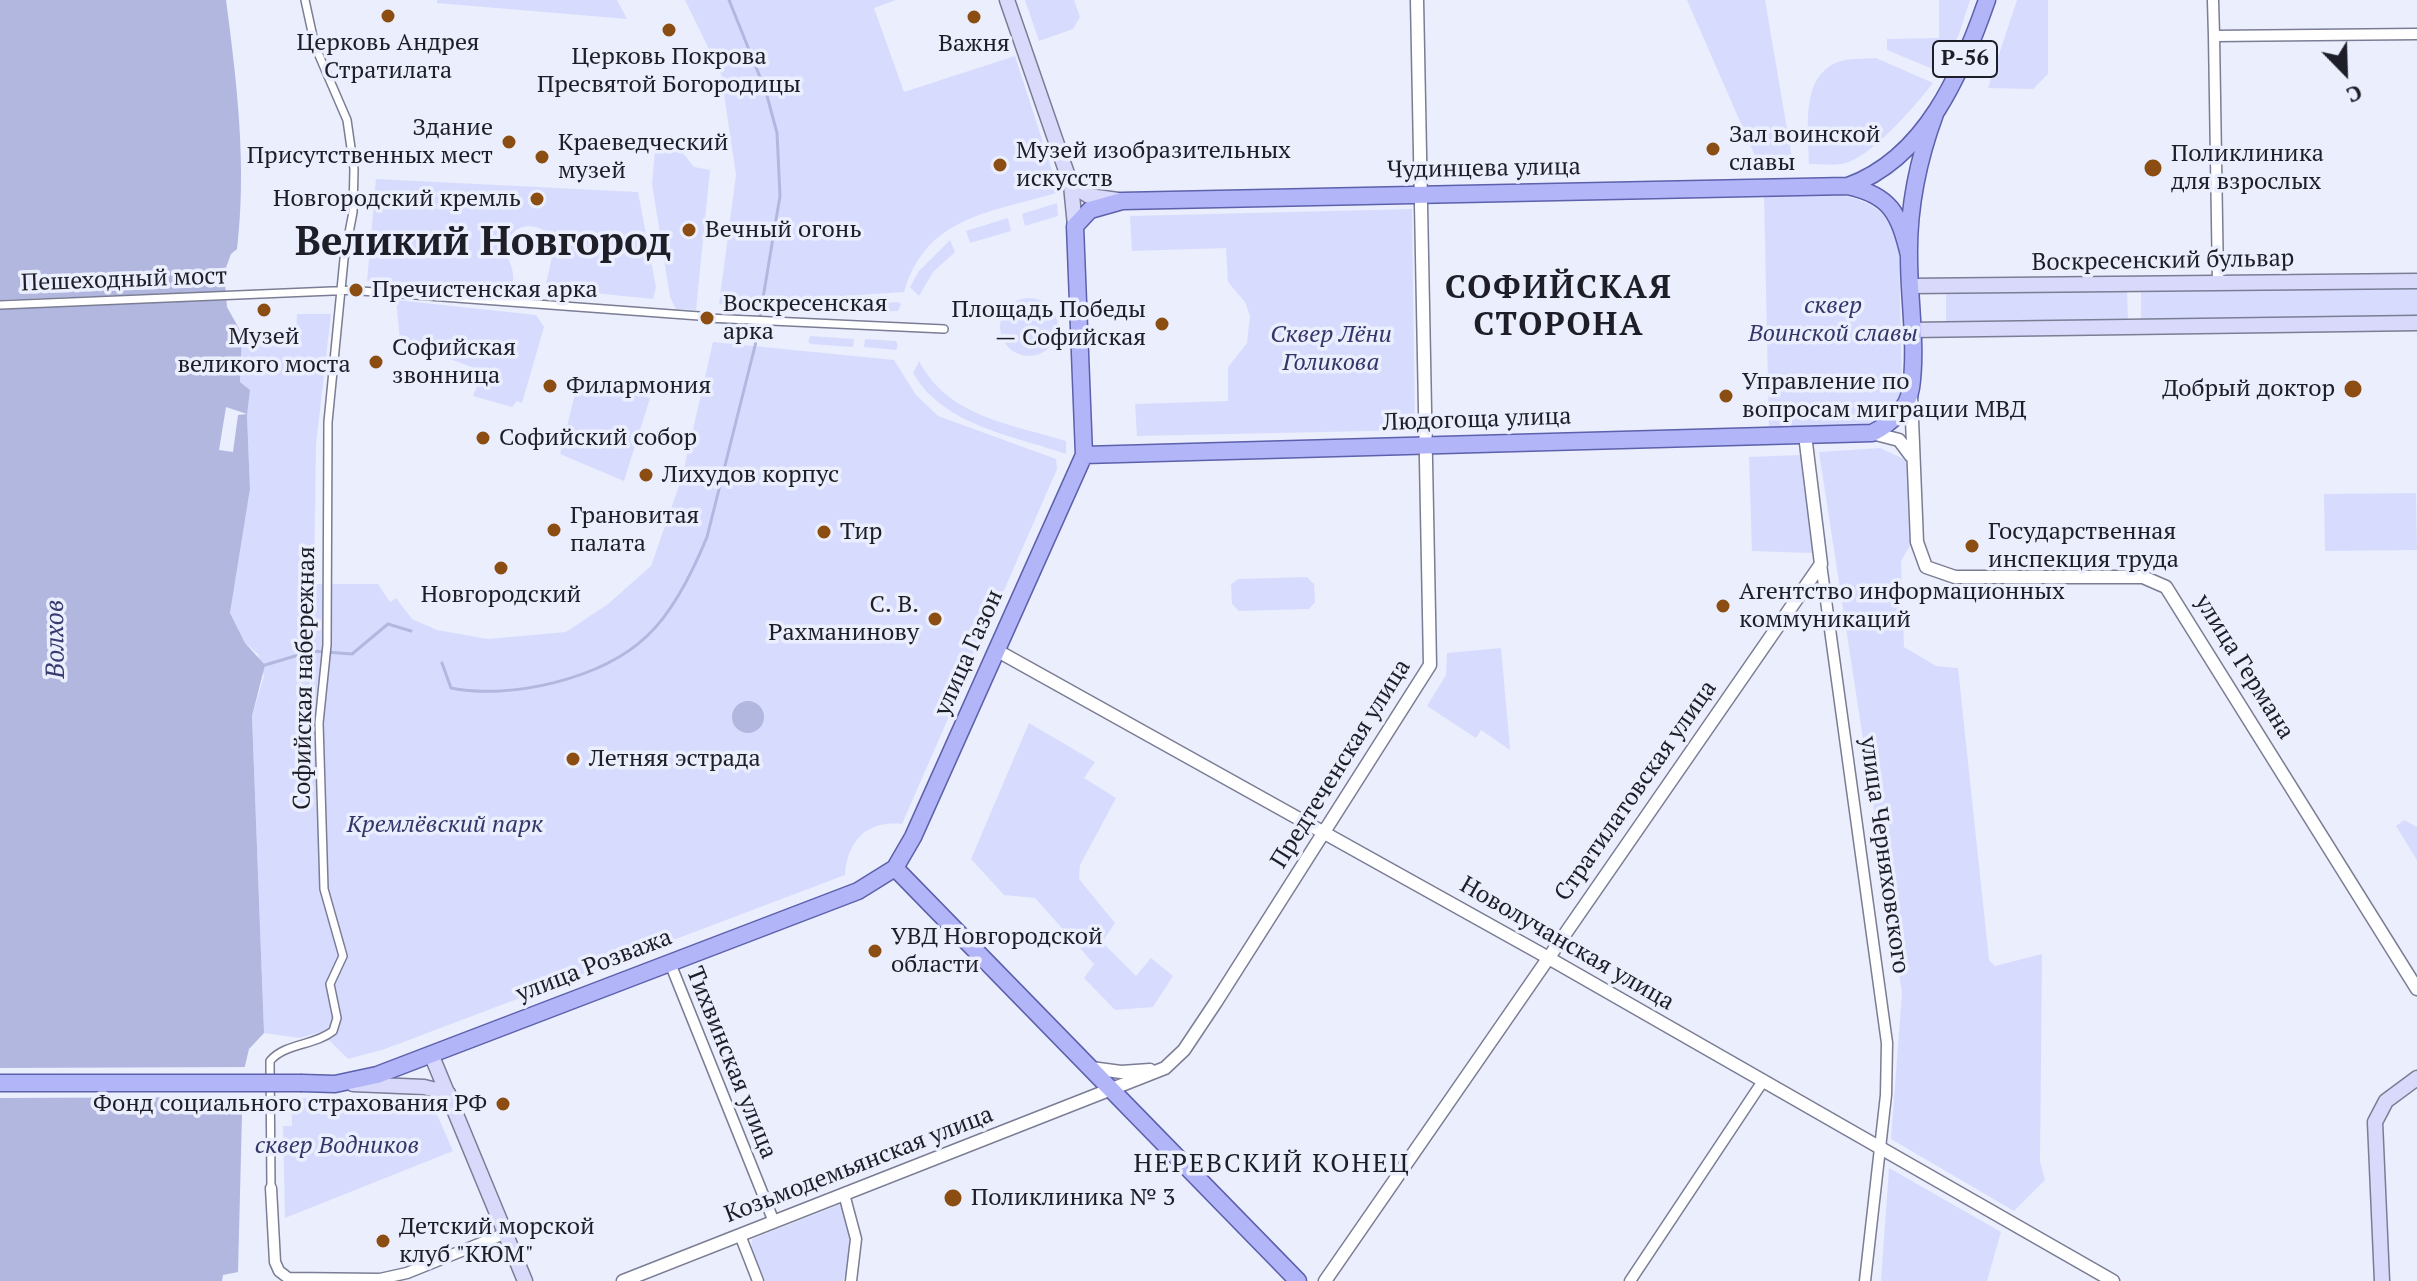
<!DOCTYPE html>
<meta charset="utf-8">
<style>
body{margin:0}
#map{position:relative;width:2417px;height:1281px;overflow:hidden;background:#ebeefd;font-family:"PT Serif",serif}
canvas{display:block}
.north{position:absolute;left:2305px;top:32px;width:80px;height:80px;-webkit-text-stroke:6px #ebeefd;paint-order:stroke;rotate:157deg;font-size:22px;font-weight:700;line-height:32px;text-align:center;color:#1d1e27}
.north::after{content:'';display:block;margin:auto;width:28px;height:36px;background:#1d1e27;clip-path:polygon(50% 0,100% 100%,50% 72%,0 100%)}
</style>
<div id="map">
<canvas width="2417" height="1281"></canvas>
<div class="north">С</div>
</div>
<script>
const c = document.querySelector('canvas').getContext('2d');
c.lineJoin = 'round';
function fillPath(path, color) { c.fillStyle = color; c.fill(path, 'evenodd'); }
function stroke(path, color, width, dash) { c.strokeStyle = color; c.lineWidth = width; c.lineCap = dash ? 'butt' : 'round'; c.setLineDash(dash || []); c.stroke(path); }
function label(font, color, halo, rows, align = 'center') {
  c.font = font + ' "PT Serif",serif'; c.lineWidth = 7; c.setLineDash([]); c.textBaseline = 'middle'; c.strokeStyle = halo; c.fillStyle = color; for (const [text, x, y, turn = 0] of rows) {
    c.save(); c.translate(x, y); c.rotate((+turn || 0) * Math.PI / 180); c.textAlign = isNaN(turn) ? turn : align; if (halo) c.strokeText(text, 0, 0); c.fillText(text, 0, 0); c.restore();
  }
}
fillPath(new Path2D(`
 M437,0H617L627,19L437,3Z
 M685,0H896L874,8L904,92L1015,56L1059,192C991,213 927,215 904,292L719,304L736,175L721,74Z
 M1025,0H1074L1080,17L1073,29L1039,41Z
 M1687,0H1765L1793,164L1759,165Z
 M1939,0H1970L1959,34L1940,72L1887,50V39L1939,38Z
 M2017,0H2048V74L2033,89L1988,88Z
 M1876,58L1933,83C1915,106 1874,154 1846,163C1835,166 1820,164 1809,164C1809,131 1799,77 1838,62C1848,58 1865,59 1876,58Z
 M655,150L682,152L694,167L710,170L696,310L676,309L670,297L652,184Z
 M376,179L638,192L656,287L653,299L545,288L555,244C546,220 508,219 507,249C507,262 515,266 513,285L367,281Z
 M1764,195C1815,195 1887,181 1899,249L1902,391L1898,402L1891,412L1867,427L1769,431Z
 M1057,203L1058,216L1025,226L1022,214Z
 M1412,209L1415,430L1137,436L1135,404L1228,401V367L1247,343L1250,316L1245,302L1228,282L1226,248L1132,251L1130,216Z
 M1008,218L1011,231L970,243L966,231Z
 M950,240L955,252L933,272L919,296L910,287L919,271Z
 M2417,284V319L2141,323V287Z
 M2127,287L2128,323L1946,325V289Z
 M1000 327a29 29 0 1 1 58 0a29 29 0 1 1-58 0Z
 M396,300L536,315L544,327L522,403L517,401L512,407L473,396L483,371L400,341Z
 M898,302L901,304L898,311L868,312V304Z
 M857,305V311L811,313L809,310Z
 M297,314H331L316,444L314,584H378L390,602L396,598L412,619L437,630L488,639L566,632L608,604L651,566L682,477L713,342L894,360L916,395L938,416L1056,459L1057,469L902,824C867,820 847,841 845,875L385,1049L348,1059L321,1032L300,1038L264,1033L252,716L264,676L258,654L245,643L230,613L250,489L247,416L250,390L240,382L242,334H296Z
 M810,336L854,339L853,347L811,344L808,342Z
 M865,339L896,341L898,346L896,350L864,347Z
 M919,361C948,417 1011,424 1066,441V454C1012,435 944,426 913,373Z
 M578,382L650,398L624,481L560,454Z
 M1880,448L1906,460L1911,471L1912,542L1901,561L1904,647L1936,666L1958,668L1989,960L1995,966L2042,954L2040,1162L2045,1180L2014,1211L1891,1139L1902,993L1819,452Z
 M1801,455L1813,553L1752,551L1749,457Z
 M2416,493L2417,550L2325,551L2324,494Z
 M1307,577L1314,584L1315,602L1309,609L1239,611L1232,604L1231,584L1238,579Z
 M1501,648L1509,737L1510,750L1481,730L1476,738L1427,706L1446,675L1447,653Z
 M1029,723L1095,762L1084,778L1116,798L1080,865L1079,879L1115,923L1102,942L1136,976L1151,958L1173,976L1153,1007L1115,1010L1084,978L1094,964L1035,898L1004,895L971,859Z
 M2404,820L2417,827V860L2396,826Z
 M291,1098L419,1100L436,1112L453,1151L285,1218L283,1126H292Z
 M1889,1168L2001,1232L1987,1281H1881Z
 M841,1204C849,1230 855,1255 843,1281H765L751,1249L752,1239Z`), '#d7dcfe');
fillPath(new Path2D(`
 M0,0H226C237,83 247,166 237,249L231,254L224,273L227,307L242,334L240,382L250,390L247,416L250,489L230,613L245,643L265,665L252,716L264,1033L249,1049L243,1074L238,1272L223,1275L222,1281H0Z
 M732 717a16 16 0 1 1 32 0a16 16 0 1 1-32 0Z`), '#b1b7df');
fillPath(new Path2D(`
 M229,291L230,300L0,309V300Z
 M226,407L247,414L238,415L233,452L219,450Z
 M248,1067L246,1097L0,1098V1068Z`), '#ebeefd');
stroke(new Path2D(`
 M442,663L451,688C510,700 602,679 647,636C674,611 693,571 707,537L755,346L780,196L777,133L766,92L729,0
 M265,665L312,651L352,654L388,624L411,631`), '#b1b7df', 3);
const pedestrian = new Path2D(`
 M361,291L699,316
 M0,305L356,290
 M707,318L944,329
 M271,1188L270,1061C285,1043 314,1046 333,1031L337,1018L330,984L343,956L324,889L319,723L327,645L328,422L344,259L353,212L354,169L347,120L315,46L305,0`);
const minor = new Path2D(`
 M2213,0L2214,36L2417,34
 M2214,36L2218,283
 M1821,564L1887,1043L1886,1095L1865,1281
 M670,963L774,1222
 M271,1188L275,1262L279,1271L288,1278L380,1279L407,1273L506,1233
 M844,1194L856,1239L851,1281
 M740,1235L758,1281
 M1630,1281L1763,1081`);
const tertiary = new Path2D(`
 M1911,395L1917,542L1926,567L1955,577H2143L2166,587L2417,989
 M1872,433L1899,440L1911,456
 M996,650L1538,952L2113,1281
 M1091,1068L1121,1072L1150,1070
 M623,1281L1165,1068L1184,1050L1216,1002L1430,665L1417,0
 M1325,1281L1821,564L1805,435`);
const secondary = new Path2D(`
 M1007,0L1071,185L1075,226
 M1071,185L1089,196L1118,200
 M1910,286L2417,281
 M1911,330L2417,323
 M431,1054L525,1281
 M353,1084L424,1087L448,1093
 M2382,1281L2375,1122L2386,1101L2417,1078`);
const primary = new Path2D(`
 M1848,186C1926,158 1962,72 1987,0
 M1084,455L1872,433C1890,424 1908,409 1911,388C1917,346 1909,300 1909,258C1908,208 1918,160 1935,114
 M895,868L1298,1281
 M302,1083L335,1084L377,1075L858,891L895,868L913,837L1084,455L1075,226L1090,210L1122,201L1847,186C1891,195 1899,214 1909,255`);
stroke(pedestrian, '#7a7d94', 10);
stroke(minor, '#7a7d94', 13);
stroke(tertiary, '#7a7d94', 15);
stroke(secondary, '#7a7d94', 17);
stroke(primary, '#5d60ab', 19);
stroke(pedestrian, '#fff', 7);
stroke(minor, '#fff', 10);
stroke(tertiary, '#fff', 12);
stroke(secondary, '#d9dafb', 14);
stroke(primary, '#b2b5f7', 16);
const primaryBridge = new Path2D(`
 M0,1083H302`);
stroke(primaryBridge, '#5d60ab', 19, []);
stroke(primaryBridge, '#b2b5f7', 16);
for (const [x, y, r, color] of [
 [388,16,8,"#8c4d13"],
 [974,17,8,"#8c4d13"],
 [669,30,8,"#8c4d13"],
 [509,142,8,"#8c4d13"],
 [1713,149,8,"#8c4d13"],
 [542,157,8,"#8c4d13"],
 [1000,165,8,"#8c4d13"],
 [2153,168,10,"#8c4d13"],
 [537,199,8,"#8c4d13"],
 [689,230,8,"#8c4d13"],
 [356,290,8,"#8c4d13"],
 [264,310,8,"#8c4d13"],
 [707,318,8,"#8c4d13"],
 [1162,324,8,"#8c4d13"],
 [376,362,8,"#8c4d13"],
 [550,386,8,"#8c4d13"],
 [2353,389,10,"#8c4d13"],
 [1726,396,8,"#8c4d13"],
 [483,438,8,"#8c4d13"],
 [646,475,8,"#8c4d13"],
 [554,530,8,"#8c4d13"],
 [824,532,8,"#8c4d13"],
 [1972,546,8,"#8c4d13"],
 [501,568,8,"#8c4d13"],
 [1723,606,8,"#8c4d13"],
 [935,619,8,"#8c4d13"],
 [573,759,8,"#8c4d13"],
 [875,951,8,"#8c4d13"],
 [503,1104,8,"#8c4d13"],
 [953,1198,10,"#8c4d13"],
 [383,1241,8,"#8c4d13"]
]) { const dot = new Path2D(); dot.arc(x, y, r, 0, 2 * Math.PI); c.fillStyle = color; c.fill(dot); stroke(dot, '#ebeefd', 3); }
for (const [x, y, w] of [
 [1965,59,64]
]) { const box = new Path2D(); box.roundRect(x - w / 2, y - 18, w, 36, 6); c.fillStyle = '#ebeefd'; c.fill(box); stroke(box, '#1d1e27', 2); }
label('bold 22px', '#1d1e27', null, [
 ["Р-56",1965,59]
]);
label('24px', '#1d1e27', '#ebeefd', [
 ["Церковь Андрея",388,43,"center"],
 ["Стратилата",388,71,"center"],
 ["Важня",974,44,"center"],
 ["Церковь Покрова",669,57,"center"],
 ["Пресвятой Богородицы",669,85,"center"],
 ["Здание",493,128,"right"],
 ["Присутственных мест",493,156,"right"],
 ["Зал воинской",1729,135],
 ["славы",1729,163],
 ["Краеведческий",558,143],
 ["музей",558,171],
 ["Музей изобразительных",1016,151],
 ["искусств",1016,179],
 ["Поликлиника",2171,154],
 ["для взрослых",2171,182],
 ["Новгородский кремль",521,199,"right"],
 ["Вечный огонь",705,230],
 ["Пречистенская арка",372,290],
 ["Воскресенская",723,304],
 ["арка",723,332],
 ["Площадь Победы",1146,310,"right"],
 ["— Софийская",1146,338,"right"],
 ["Музей",264,337,"center"],
 ["великого моста",264,365,"center"],
 ["Софийская",392,348],
 ["звонница",392,376],
 ["Управление по",1742,382],
 ["вопросам миграции МВД",1742,410],
 ["Филармония",566,386],
 ["Добрый доктор",2335,389,"right"],
 ["Софийский собор",499,438],
 ["Лихудов корпус",662,475],
 ["Грановитая",570,516],
 ["палата",570,544],
 ["Тир",840,532],
 ["Государственная",1988,532],
 ["инспекция труда",1988,560],
 ["Агентство информационных",1739,592],
 ["коммуникаций",1739,620],
 ["Новгородский",501,595,"center"],
 ["С. В.",919,605,"right"],
 ["Рахманинову",919,633,"right"],
 ["Летняя эстрада",589,759],
 ["УВД Новгородской",891,937],
 ["области",891,965],
 ["Фонд социального страхования РФ",487,1104,"right"],
 ["Поликлиника № 3",971,1198],
 ["Детский морской",399,1227],
 ["клуб \"КЮМ\"",399,1255]
], 'left');
label('24px', '#1d1e27', '#ebeefd', [
 ["Чудинцева улица",1484,169,-1],
 ["Воскресенский бульвар",2163,261,-1],
 ["Пешеходный мост",124,280,-2],
 ["Людогоща улица",1477,420,-2],
 ["улица Газон",969,653,-66],
 ["улица Германа",2244,667,58],
 ["Софийская набережная",305,678,-89],
 ["Предтеченская улица",1341,764,-58],
 ["Стратилатовская улица",1636,791,-55],
 ["улица Черняховского",1884,855,82],
 ["Новолучанская улица",1567,944,30],
 ["улица Розважа",594,966,-21],
 ["Тихвинская улица",731,1063,68],
 ["Козьмодемьянская улица",859,1165,-21]
]);
label('italic 24px', '#343669', '#ebeefd', [
 ["сквер",1833,306],
 ["Воинской славы",1833,334],
 ["Сквер Лёни",1331,335],
 ["Голикова",1331,363],
 ["Кремлёвский парк",445,825],
 ["сквер Водников",337,1146]
]);
label('italic 26px', '#383b6f', '#ebeefd', [
 ["Волхов",56,639,-91]
]);
c.letterSpacing = '2px';
label('26px', '#1d1e27', '#ebeefd', [
 ["НЕРЕВСКИЙ КОНЕЦ",1272,1165]
]);
c.letterSpacing = '0px';
c.letterSpacing = '2px';
label('bold 32px', '#1d1e27', '#ebeefd', [
 ["СОФИЙСКАЯ",1559,289],
 ["СТОРОНА",1559,326]
]);
c.letterSpacing = '0px';
label('bold 40px', '#1d1e27', '#ebeefd', [
 ["Великий Новгород",483,244]
]);
</script>
